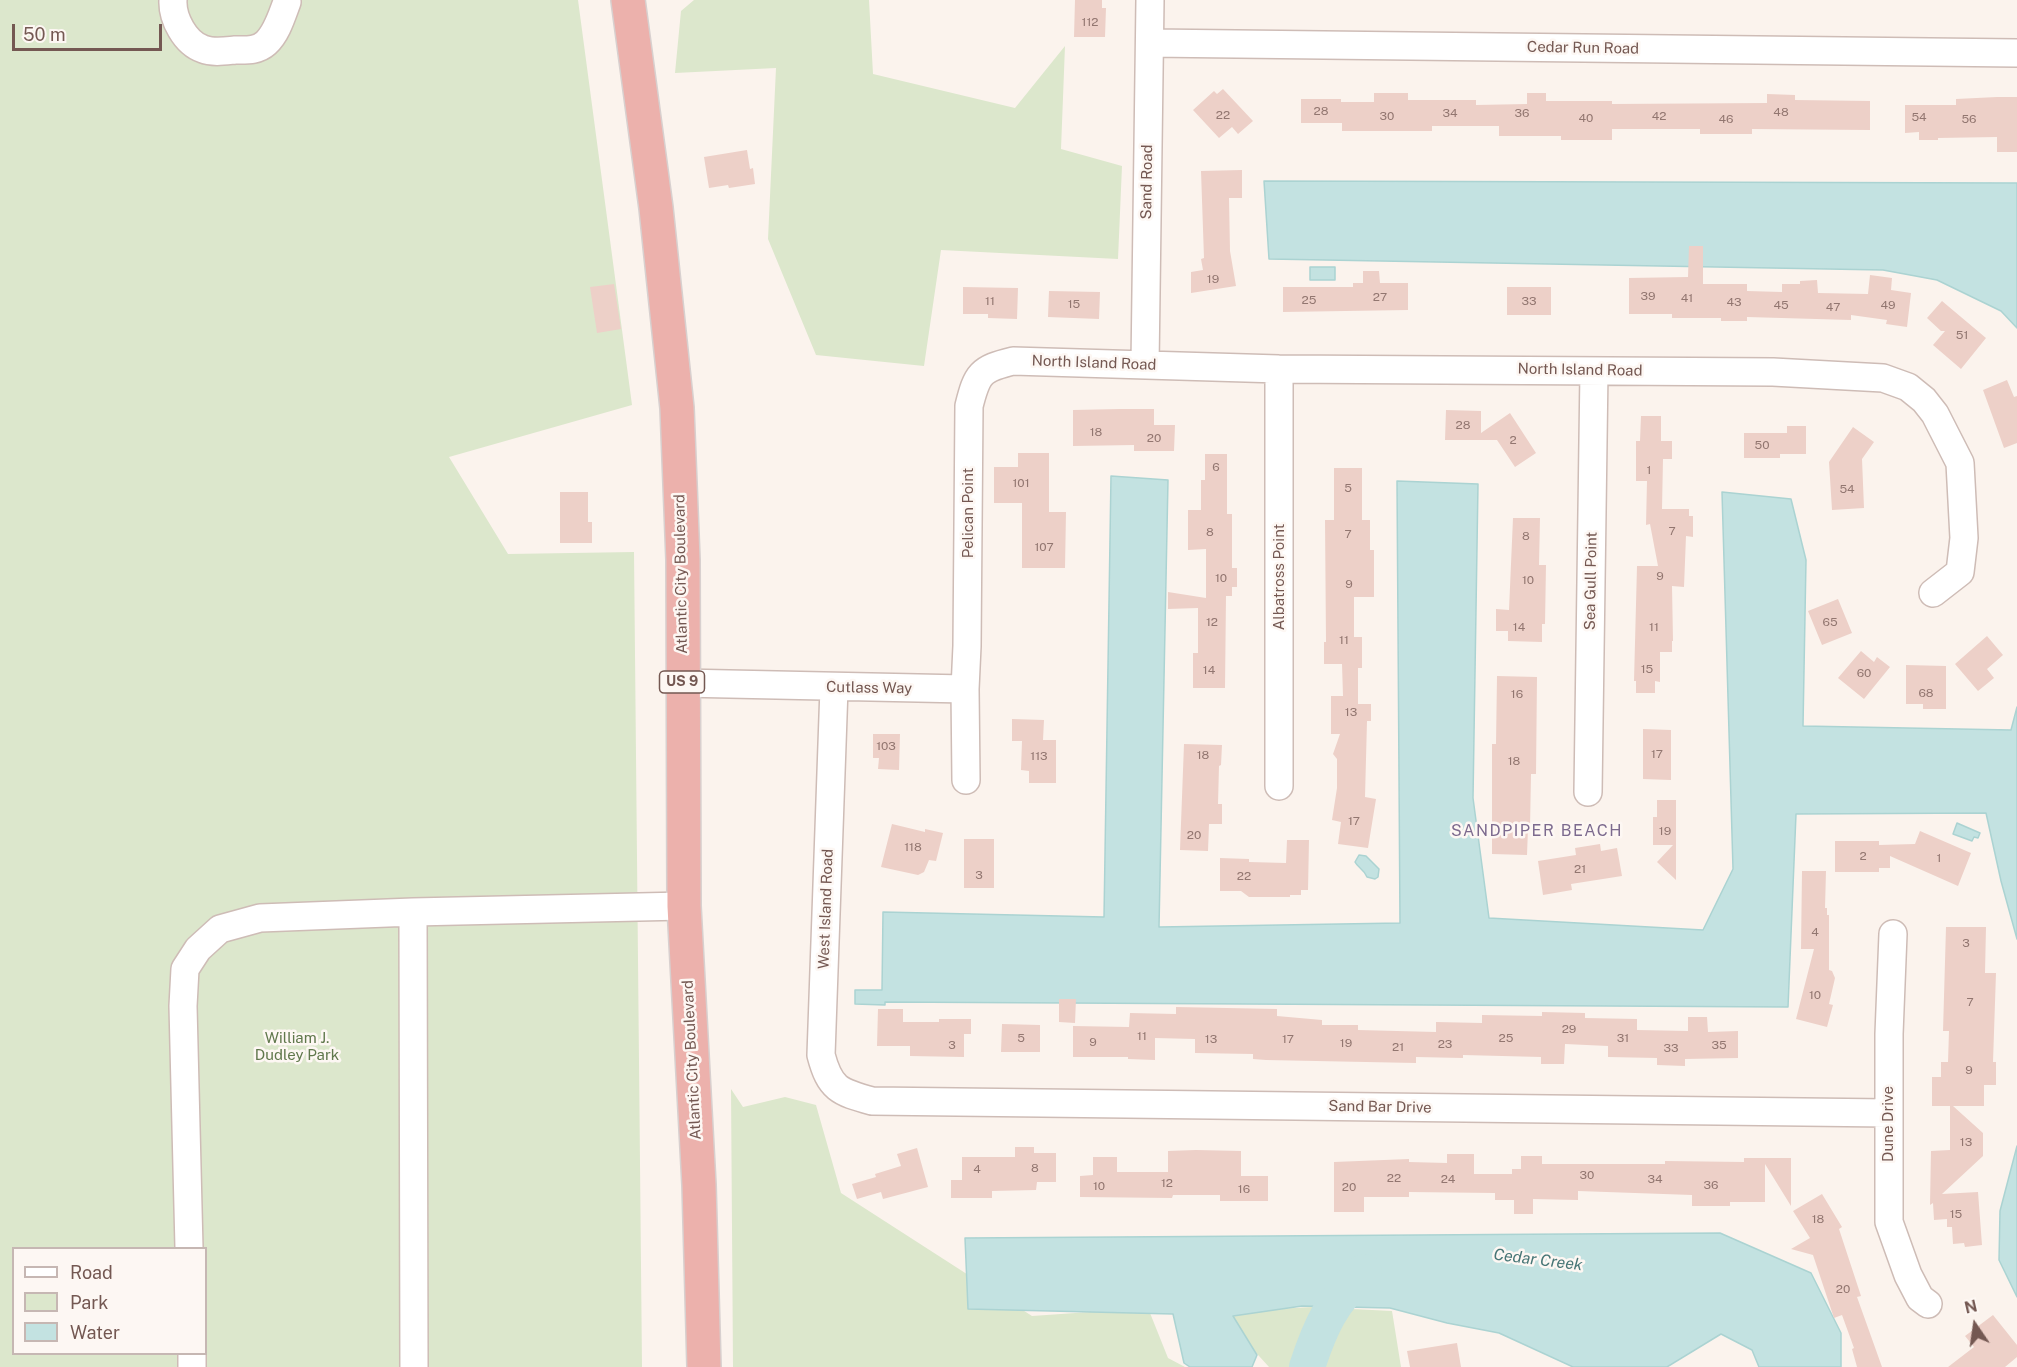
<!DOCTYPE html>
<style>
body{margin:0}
#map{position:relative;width:2017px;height:1367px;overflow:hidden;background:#fbf3ed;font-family:"Public Sans",sans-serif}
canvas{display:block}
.legend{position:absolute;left:12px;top:1247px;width:195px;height:108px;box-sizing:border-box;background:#fdf7f3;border:2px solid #c6b7b3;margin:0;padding:8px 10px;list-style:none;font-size:18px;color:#745852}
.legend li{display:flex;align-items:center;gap:12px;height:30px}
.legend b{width:30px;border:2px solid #c6b7b3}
.north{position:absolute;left:1945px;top:1295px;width:60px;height:60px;-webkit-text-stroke:4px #fdf7f3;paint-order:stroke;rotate:347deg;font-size:16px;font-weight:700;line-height:24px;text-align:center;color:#745852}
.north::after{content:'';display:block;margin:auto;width:21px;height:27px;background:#745852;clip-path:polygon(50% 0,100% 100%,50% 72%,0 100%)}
.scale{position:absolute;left:12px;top:24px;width:150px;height:27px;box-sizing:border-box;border:3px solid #745852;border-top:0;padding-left:8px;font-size:18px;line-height:21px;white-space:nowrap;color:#745852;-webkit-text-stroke:4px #fdf7f3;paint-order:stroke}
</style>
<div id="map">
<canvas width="2017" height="1367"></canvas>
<ul class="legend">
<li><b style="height:8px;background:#fff"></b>Road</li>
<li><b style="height:16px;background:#dce7cc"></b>Park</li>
<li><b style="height:16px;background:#c3e2e1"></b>Water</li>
</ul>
<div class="north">N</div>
<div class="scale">50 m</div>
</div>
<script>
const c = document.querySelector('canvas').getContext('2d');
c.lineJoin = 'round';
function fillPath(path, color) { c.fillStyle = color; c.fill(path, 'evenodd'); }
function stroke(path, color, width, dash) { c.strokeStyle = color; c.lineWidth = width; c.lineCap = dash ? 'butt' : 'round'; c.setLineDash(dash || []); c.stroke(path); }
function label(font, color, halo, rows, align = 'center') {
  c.font = font + ' "Public Sans",sans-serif'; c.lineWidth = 5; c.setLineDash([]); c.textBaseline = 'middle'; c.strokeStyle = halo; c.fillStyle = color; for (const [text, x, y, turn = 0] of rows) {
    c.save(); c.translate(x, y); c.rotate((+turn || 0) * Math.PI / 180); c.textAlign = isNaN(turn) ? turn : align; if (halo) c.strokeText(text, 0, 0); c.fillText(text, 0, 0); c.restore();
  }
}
fillPath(new Path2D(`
 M0,0H578L632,405L449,457L508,554L634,552L642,1367H0ZM14,1248H206V1354H14Z
 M694,0H869L873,74L1015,108L1065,46L1061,149L1122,166L1118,259L941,250L924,366L816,355L768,239L776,68L675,73L681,11Z
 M731,1089L743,1107L785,1097L816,1105L841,1193L1032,1316L1148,1308L1168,1358L1185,1367H733Z
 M1312,1307L1392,1311L1401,1367H1269L1219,1312Z`), '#dce7cc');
const water = new Path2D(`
 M1264,181L2017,183V328L2001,311L1937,280L1883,270L1269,259Z
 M1310,267H1335V280H1310Z
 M1111,476L1168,480L1159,927L1400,923L1397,481L1478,484L1473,798L1489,918L1703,930L1733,869L1722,492L1791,499L1806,560L1803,726L2011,730L2017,707V939L2001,881L1986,813L1796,814L1788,1007L885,1002V1005L855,1004V990H882L883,912L1104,917Z
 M1957,823L1980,833L1978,838L1974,837L1972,841L1953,834Z
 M1359,855L1366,856L1379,869L1378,877L1375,879L1367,877C1363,868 1358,868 1355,862Z
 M2017,1146V1297L1999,1260L2000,1211Z
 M1720,1233L1811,1273L1841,1333V1367H1759L1752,1350L1721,1334L1667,1367H1573L1499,1333L1447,1323L1390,1308L1302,1306L1233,1316L1257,1355L1252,1367H1190L1184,1363L1173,1314L968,1309L965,1238Z`);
fillPath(water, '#c3e2e1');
stroke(water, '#abd3d2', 1.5);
stroke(new Path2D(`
 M1307,1367C1320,1327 1332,1300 1364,1272`), '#c3e2e1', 36);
fillPath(new Path2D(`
 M1075,0H1102V8H1106L1105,37H1074Z
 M1223,89L1253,121L1238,134L1232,127L1219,138L1193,110L1214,91L1217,94Z
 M1374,93H1408V100H1476V105L1527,104V93H1546V101H1612V104L1767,103V94L1795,95V100L1870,101V130L1752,129V134H1700V129H1612V140H1561V136H1499V126H1432V131H1342V123H1301V99H1341V102H1374Z
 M1997,97H2017V152H1997V137L1938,138V140H1919V132L1905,133V105H1956V99Z
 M747,150L750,169L753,168L755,184L729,188L728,185L709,188L704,157Z
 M1242,170V198H1229L1230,251L1236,286L1191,293V272L1203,270L1201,259L1204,258L1201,171Z
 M1689,246H1703V284H1747V291L1782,292V284H1800V281L1817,280L1818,293L1868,294L1870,275L1892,278L1891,290L1911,293L1907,327L1886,324L1887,320L1851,315V320L1747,317V321H1721V318H1672V314H1629V278L1688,277Z
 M1363,271H1379L1380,283H1408V310L1283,312V287H1353V283H1363Z
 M614,284L621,329L597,333L590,287Z
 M963,287L1018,288L1017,319L988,318V314H963Z
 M1507,287H1551V315H1507Z
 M1049,291L1100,292L1099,319L1048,317Z
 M1942,301L1986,338L1961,369L1933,345L1945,331H1941L1927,318Z
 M2007,380L2014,397L2017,396V443L2004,448L1983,390Z
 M1120,409H1154V425H1175L1174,451H1134V445L1073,446V410Z
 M1446,410L1481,411V433L1510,413L1536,453L1515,467L1497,440H1445Z
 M1641,416H1661V441H1672V459H1663L1662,509H1689V516H1693V537L1686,536L1684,587L1672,586L1673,641H1672V652H1660V682L1655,681V693H1636V681H1634L1637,566H1658L1650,524L1646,525L1647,481H1636V441H1640Z
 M1787,426H1806V454H1780V458H1744V433H1787Z
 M1853,427L1874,442L1862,459L1864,508L1832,510L1829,462Z
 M1018,453H1049V512H1066L1065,568H1022V503H994V467H1018Z
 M1205,454H1227V514H1232V568H1237V587H1232V596H1226L1225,688H1193V653H1198V608L1168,609V592L1206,598V549L1188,550V510H1201V480H1205Z
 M1334,468H1362V520H1370V550H1374V597H1354V637H1362V668H1358V704H1371V721H1367L1365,797L1376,799L1368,848L1338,844L1341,822L1332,820L1337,788V759L1333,754L1340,734H1331V696H1343L1342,664H1324V642H1326L1325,520H1334Z
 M560,492H588V522H592V543H560Z
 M1513,518H1540L1539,565H1546L1545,624H1542V642L1508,641V631H1496V609L1509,610Z
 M1838,599L1852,633L1822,645L1808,611Z
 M1987,636L2003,655L1987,669L1994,678L1978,691L1955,664Z
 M1861,651L1874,662L1877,657L1890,667L1864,699L1838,678Z
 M1906,665L1946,666V709H1923V704H1906Z
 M1497,676L1537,677L1536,774H1531L1530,828H1528L1527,855L1492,854V744H1496Z
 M1012,719L1044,720L1043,740H1056V783H1029V771L1021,770L1022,741H1012Z
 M1643,729L1671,730V780L1643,779Z
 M873,734H900L899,770L878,769L879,758H873Z
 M1184,744L1222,745L1221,765L1219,766L1218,804H1222V824H1209L1208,851L1180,850Z
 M1657,800H1676V880L1657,862L1673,845H1653V817H1657Z
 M892,824L925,832V829L943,833L936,861L929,860L924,872L918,875L881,867Z
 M1920,831L1971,853L1958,886L1890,856V868H1879V872H1835V841H1879V845L1915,844Z
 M964,839H994V888H964Z
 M1287,840H1309L1308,890H1301V895H1290V897H1249L1241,891H1220V858L1249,859V862L1286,863Z
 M1600,844L1601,851L1617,848L1622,876L1571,884L1572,890L1543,895L1538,861L1576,855L1575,848Z
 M1802,871H1826L1825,908H1827V915H1829V970L1832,971L1835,978L1829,1004L1833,1005L1827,1027L1796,1019L1814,949H1801Z
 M1946,927H1986L1985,973H1996L1993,1062H1996V1085H1984V1106H1953L1983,1133V1156L1942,1194L1978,1192L1982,1245L1965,1247L1964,1243L1953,1244L1952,1227H1947V1219L1934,1220L1933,1203L1930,1205L1931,1151L1950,1150V1106H1932V1077H1941V1062H1948L1949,1031H1943Z
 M1059,999H1076L1075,1023L1059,1022Z
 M1176,1007L1277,1009V1016L1322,1020V1025H1358V1030L1436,1032V1022L1482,1023V1015L1542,1016V1012L1585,1013V1018L1637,1019V1030L1688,1031V1017H1707L1708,1032L1738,1031V1058L1685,1059V1066L1657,1065V1058L1608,1057V1046L1565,1044L1564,1064H1541V1057L1463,1055V1058L1416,1057V1063L1266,1060L1253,1059V1054L1195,1053V1039L1155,1038V1060L1128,1059V1057H1073V1026L1129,1027L1130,1013L1176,1014Z
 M878,1009H903V1022H939V1019H971V1034H964V1057L910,1056V1046H877Z
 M1002,1024L1040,1025V1052H1001Z
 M1015,1147H1034V1153H1056V1182H1037L1036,1190L992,1191V1198H951V1180H962V1157H1015Z
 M917,1148L928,1187L883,1199L881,1192L857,1199L852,1184L876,1177L875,1174L901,1166L897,1154Z
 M1196,1150L1241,1151V1176H1268V1201H1220V1195H1173L1172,1198L1080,1197V1176L1093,1175V1157H1117V1172H1168V1151Z
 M1447,1154H1474V1174H1512V1169H1521V1156H1542V1164H1665V1161L1744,1162V1158H1791V1206L1765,1164V1202H1730V1206H1692V1195L1578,1191V1200L1533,1199V1214H1514V1200H1495V1193L1409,1192V1197H1364V1212H1334V1162L1409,1159V1162L1447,1163Z
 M1822,1194L1842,1227L1839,1229L1861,1296L1857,1297L1882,1367H1857L1852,1349L1854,1348L1842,1315L1834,1318L1813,1255L1791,1249L1810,1238L1793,1211Z
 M1993,1315L2017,1345V1357L2005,1367H1948L1974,1347L1965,1336Z
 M1457,1343L1461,1367H1410L1407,1351Z`), '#edd0c8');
const minor = new Path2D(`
 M173,0C172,18 185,43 203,49C213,53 225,51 235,50C247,50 257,51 266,43C277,33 282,15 287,2
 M1150,43L2017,53
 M1145,365L1150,0
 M1279,369V786
 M682,683L965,689
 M834,688L821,1055C830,1089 839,1092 872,1101L1888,1113
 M966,780L965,689L967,646L969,406C977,374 980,369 1013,361L1279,369L1773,372L1883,378L1908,387L1924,400L1935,414L1960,463L1964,538L1960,572L1933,593
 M1588,792L1594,371
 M413,912L414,1367
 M1893,934L1889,1034V1222L1908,1275L1920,1298L1928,1304
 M189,1248L183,1006L185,969L198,949L220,929L260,918L413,912L684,906
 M192,1354V1367`);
const highway = new Path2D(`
 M628,0L656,208L677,408L683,560L684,906L699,1185L704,1367`);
stroke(minor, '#cebcb6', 30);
stroke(highway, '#d8d0cf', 36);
stroke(minor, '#fff', 27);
stroke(highway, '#ecb1ac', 33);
label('12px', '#927670', null, [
 ["112",1090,22],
 ["28",1321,111],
 ["48",1781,112],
 ["34",1450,113],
 ["36",1522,113],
 ["22",1223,115],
 ["30",1387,116],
 ["42",1659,116],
 ["54",1919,117],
 ["40",1586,118],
 ["46",1726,119],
 ["56",1969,119],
 ["19",1213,279],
 ["39",1648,296],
 ["27",1380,297],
 ["41",1687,298],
 ["25",1309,300],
 ["11",990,301],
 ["33",1529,301],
 ["43",1734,302],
 ["15",1074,304],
 ["45",1781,305],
 ["49",1888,305],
 ["47",1833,307],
 ["51",1962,335],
 ["28",1463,425],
 ["18",1096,432],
 ["20",1154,438],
 ["2",1513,440],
 ["50",1762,445],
 ["6",1216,467],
 ["1",1649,470],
 ["101",1021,483],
 ["5",1348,488],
 ["54",1847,489],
 ["7",1672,531],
 ["8",1210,532],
 ["7",1348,534],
 ["8",1526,536],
 ["107",1044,547],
 ["9",1660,576],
 ["10",1221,578],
 ["10",1528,580],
 ["9",1349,584],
 ["12",1212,622],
 ["65",1830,622],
 ["14",1519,627],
 ["11",1654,627],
 ["11",1344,640],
 ["15",1647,669],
 ["14",1209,670],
 ["60",1864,673],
 ["68",1926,693],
 ["16",1517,694],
 ["13",1351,712],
 ["103",886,746],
 ["17",1657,754],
 ["18",1203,755],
 ["113",1039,756],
 ["18",1514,761],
 ["17",1354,821],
 ["19",1665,831],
 ["20",1194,835],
 ["118",913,847],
 ["2",1863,856],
 ["1",1939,858],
 ["21",1580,869],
 ["3",979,875],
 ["22",1244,876],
 ["4",1815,932],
 ["3",1966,943],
 ["10",1815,995],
 ["7",1970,1002],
 ["29",1569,1029],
 ["11",1142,1036],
 ["5",1021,1038],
 ["25",1506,1038],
 ["31",1623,1038],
 ["13",1211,1039],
 ["17",1288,1039],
 ["9",1093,1042],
 ["19",1346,1043],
 ["23",1445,1044],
 ["3",952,1045],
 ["35",1719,1045],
 ["21",1398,1047],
 ["33",1671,1048],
 ["9",1969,1070],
 ["13",1966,1142],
 ["8",1035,1168],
 ["4",977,1169],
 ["30",1587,1175],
 ["22",1394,1178],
 ["24",1448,1179],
 ["34",1655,1179],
 ["12",1167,1183],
 ["36",1711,1185],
 ["10",1099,1186],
 ["20",1349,1187],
 ["16",1244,1189],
 ["15",1956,1214],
 ["18",1818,1219],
 ["20",1843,1289]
]);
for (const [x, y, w] of [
 [682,682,45]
]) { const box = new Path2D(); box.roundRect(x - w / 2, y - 11, w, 22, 4.5); c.fillStyle = '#fdf7f3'; c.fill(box); stroke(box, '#745852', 1.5); }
label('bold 14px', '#745852', null, [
 ["US 9",682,682]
]);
label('15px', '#745852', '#fdf7f3', [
 ["Cedar Run Road",1583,48,1],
 ["Sand Road",1147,182,-89],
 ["North Island Road",1094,363,2],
 ["North Island Road",1580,370,1],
 ["Pelican Point",968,513,-90],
 ["Atlantic City Boulevard",681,574,-91],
 ["Albatross Point",1279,577,-90],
 ["Sea Gull Point",1591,581,-89],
 ["Cutlass Way",869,688,1],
 ["West Island Road",826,909,-88],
 ["Atlantic City Boulevard",692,1060,-93],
 ["Sand Bar Drive",1380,1107,1],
 ["Dune Drive",1888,1124,-90]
]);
label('15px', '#60784c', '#fdf7f3', [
 ["William J.",297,1038],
 ["Dudley Park",297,1055]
]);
c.letterSpacing = '1.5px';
label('16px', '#7c6a8e', '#fdf7f3', [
 ["SANDPIPER BEACH",1537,831]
]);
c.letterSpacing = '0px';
label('italic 16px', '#477676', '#fdf7f3', [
 ["Cedar Creek",1538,1260,7]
]);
</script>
